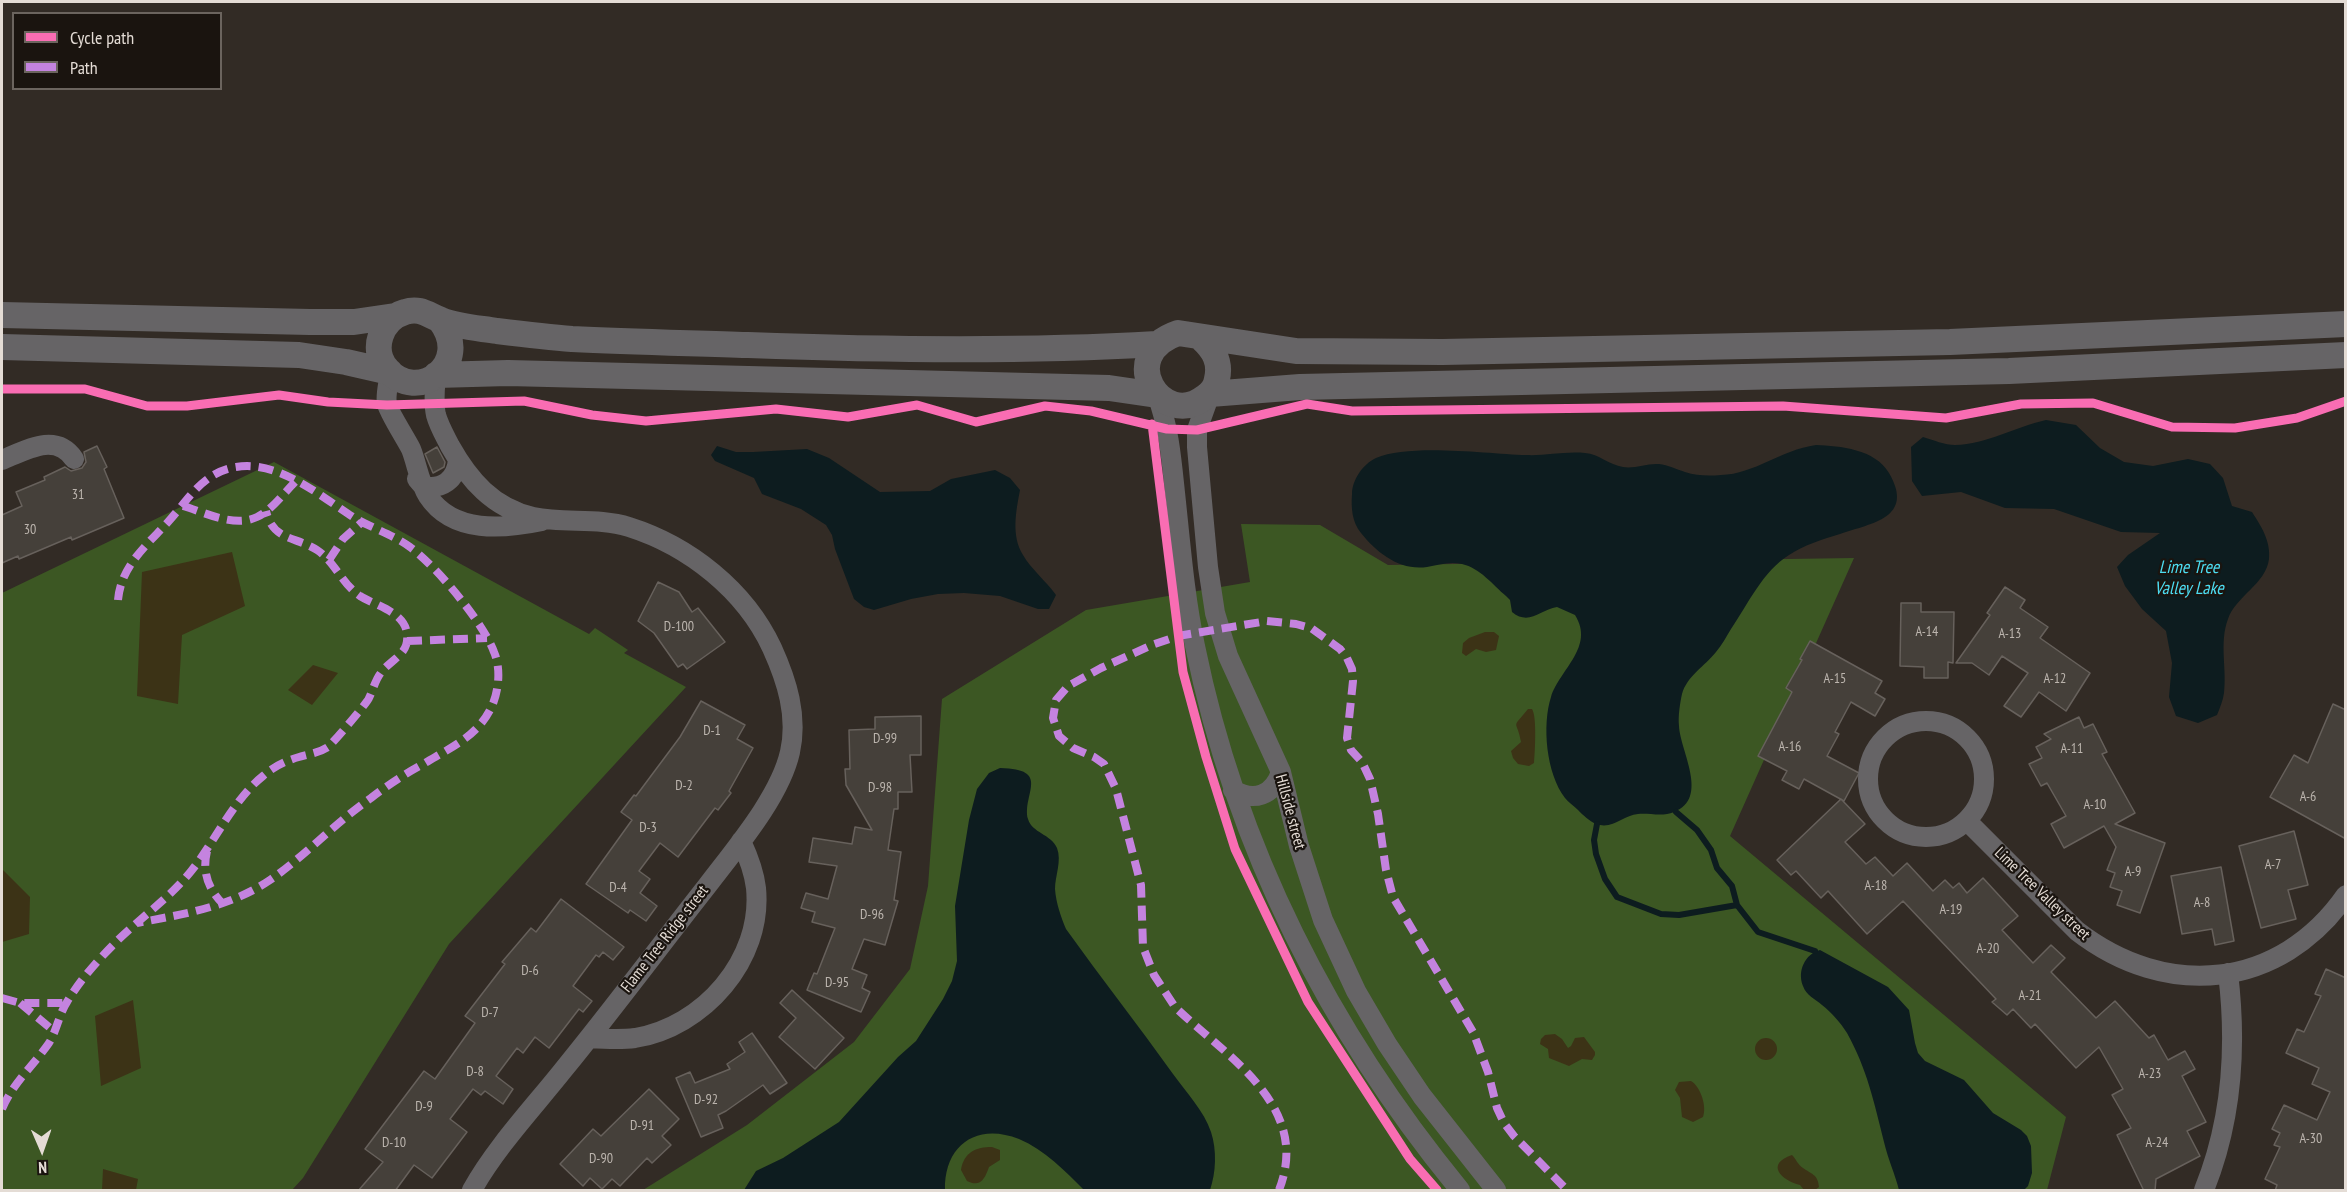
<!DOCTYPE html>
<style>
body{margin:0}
#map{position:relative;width:2347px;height:1192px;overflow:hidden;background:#322b25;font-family:"PT Sans Narrow",sans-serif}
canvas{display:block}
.frame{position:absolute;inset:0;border:3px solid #e4dcd5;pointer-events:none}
.legend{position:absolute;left:12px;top:12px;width:210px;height:78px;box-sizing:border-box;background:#1a140f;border:2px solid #6b645e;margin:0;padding:8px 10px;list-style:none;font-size:18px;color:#e4dcd5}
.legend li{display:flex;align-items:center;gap:12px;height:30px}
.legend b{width:30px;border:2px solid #6b645e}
.north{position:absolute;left:12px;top:1120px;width:60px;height:60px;-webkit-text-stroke:4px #1a140f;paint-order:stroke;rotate:178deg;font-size:16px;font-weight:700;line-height:24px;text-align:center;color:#e4dcd5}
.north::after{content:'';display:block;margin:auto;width:21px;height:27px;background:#e4dcd5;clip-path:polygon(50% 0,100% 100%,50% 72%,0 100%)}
</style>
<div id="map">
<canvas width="2347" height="1192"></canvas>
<div class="frame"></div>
<ul class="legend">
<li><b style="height:8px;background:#f96db3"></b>Cycle path</li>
<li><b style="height:8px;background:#c483df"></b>Path</li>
</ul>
<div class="north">N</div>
</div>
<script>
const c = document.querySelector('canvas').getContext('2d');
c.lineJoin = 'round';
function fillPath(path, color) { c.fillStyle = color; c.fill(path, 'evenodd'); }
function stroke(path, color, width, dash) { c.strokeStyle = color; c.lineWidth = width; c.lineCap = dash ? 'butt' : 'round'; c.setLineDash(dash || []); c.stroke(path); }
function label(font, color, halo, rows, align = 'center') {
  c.font = font + ' "PT Sans Narrow",sans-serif'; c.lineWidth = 4.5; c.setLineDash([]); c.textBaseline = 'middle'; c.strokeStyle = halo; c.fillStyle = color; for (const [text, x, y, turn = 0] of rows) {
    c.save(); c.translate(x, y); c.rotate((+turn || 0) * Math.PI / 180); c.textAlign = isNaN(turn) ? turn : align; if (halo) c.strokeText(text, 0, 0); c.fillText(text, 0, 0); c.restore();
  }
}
fillPath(new Path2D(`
 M274,462L589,634L595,628L628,650L624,653L686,687L449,944L303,1178L292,1190H2V593Z
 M1241,524L1320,525L1388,565L1854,558L1730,836L2066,1117L2047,1190H643L747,1125L854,1042L910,969L928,886L942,699L1086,610L1250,582Z`), '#3c5723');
fillPath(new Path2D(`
 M232,552L245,606L182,635L178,704L137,696L142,572Z
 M1485,632H1494L1499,636L1496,650L1486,652L1476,649L1466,656L1462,653L1463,643L1469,638Z
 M313,665L338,673L312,705L288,690Z
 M1528,709H1532C1537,716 1535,752 1534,763L1529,766L1518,764L1513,758L1511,751L1521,742C1517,718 1510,731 1528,709Z
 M2,869L30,897L29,934L2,942Z
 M133,1000L141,1068L101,1086L95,1016Z
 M1555,1034L1562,1039L1568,1048L1571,1046L1575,1038L1584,1037L1595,1052V1055L1592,1060L1582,1059L1569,1066L1549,1058L1548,1049L1540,1044L1541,1039L1545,1035Z
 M1755 1049a11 11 0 1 1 22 0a11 11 0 1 1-22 0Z
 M1691,1081C1701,1087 1707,1107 1703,1117L1693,1122L1682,1117L1680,1098L1675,1090L1679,1082Z
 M992,1147L1000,1150V1160L989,1167C985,1178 981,1188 967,1181L961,1170C964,1152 976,1147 992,1147Z
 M1792,1155C1796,1159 1798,1165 1803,1168C1811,1174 1818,1174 1819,1187L1815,1190H1804L1800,1185C1781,1180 1765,1164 1792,1155Z
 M103,1169L138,1179L136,1190H102Z`), '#3c3316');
fillPath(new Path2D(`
 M2046,420L2076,425L2100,448L2124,462L2153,466L2188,459L2210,464L2223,478L2232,506L2252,512C2261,526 2271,541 2269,559C2266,584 2236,596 2228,619C2219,643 2227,668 2224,693C2223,700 2220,708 2217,715L2198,723L2176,716L2169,697L2172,663L2166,631L2142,609L2125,586L2117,567L2128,555L2160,533L2121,532L2054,509L2005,508L1961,492L1922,496L1912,481L1911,447L1923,437C1933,440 1945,445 1955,445C1987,444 2015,427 2046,420Z
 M1816,445C1840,446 1875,449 1889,473C1915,518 1872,523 1840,534C1823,539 1804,545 1789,555C1763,571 1748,604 1731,629C1726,637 1722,645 1716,652C1705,666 1687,676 1682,694C1680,703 1678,716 1679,726C1680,751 1710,798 1674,812C1663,817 1650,813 1638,814C1623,815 1613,830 1596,824C1589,821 1583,815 1578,810C1574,806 1568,802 1565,798C1546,773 1542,725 1551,697C1560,669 1595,647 1575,615L1557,607C1540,610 1529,626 1512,612L1510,600L1506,596C1493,585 1480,568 1462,564C1450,561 1438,565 1427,567C1400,571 1377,553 1361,533C1352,522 1351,508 1352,494C1352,480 1363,464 1376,458C1410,443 1488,454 1526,455C1545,456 1565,451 1585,453C1599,454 1609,465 1623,467C1635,469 1647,463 1659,464C1668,465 1676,469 1685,472C1697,476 1709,476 1721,475C1755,474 1780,450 1816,445Z
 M717,446L736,452H753L807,449L829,458L880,492L930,491L951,479L995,470L1010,478L1020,490C1016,511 1011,536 1023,555C1031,569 1046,581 1056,595L1049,609H1038L1000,596L964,593L938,594L911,599L874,610L864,607L854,599L835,549L832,535L826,525L801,509L762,494L754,478L715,461L711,455Z
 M1000,768C1052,769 1022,794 1028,819C1032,833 1051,834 1057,848C1062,861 1055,876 1055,889C1056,903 1061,917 1066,929C1101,978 1138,1025 1173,1074C1186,1092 1204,1111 1211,1132C1217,1150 1216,1173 1210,1190H1084C1065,1171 1045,1150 1019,1139C977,1122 944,1145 945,1190H744L756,1171L783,1158L839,1122L898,1057L916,1041L943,999L952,981L957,961L955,906L969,820L977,789L989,773Z
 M1820,950L1888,987L1909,1010L1915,1043L1918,1053L1925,1061L1964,1080L1993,1113L2021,1130L2027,1136L2031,1146L2032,1173L2028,1186L2024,1190H1899C1895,1174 1888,1159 1884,1142C1874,1102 1867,1069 1847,1033C1840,1022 1832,1013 1822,1005C1815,999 1806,995 1803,986C1797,971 1805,954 1820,950Z`), '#0d1c1f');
stroke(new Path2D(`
 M1676,812L1697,830L1711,850L1717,868L1732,886L1737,905
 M1597,824L1594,840L1596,854L1605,879L1617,897L1661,914L1679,915L1737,905L1758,932L1815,951`), '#0d1c1f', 6);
const building = new Path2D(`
 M97,446L107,467L104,469L124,518L72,540L71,537L19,559L18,556L2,563V515L22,506L16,492L45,480L44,477L65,467L71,471L82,468L86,462L84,452Z
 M437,447L445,462L444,467L433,473L425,454Z
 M658,582L679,592L692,612L698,608L725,642L687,669L683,664L678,667L654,633L638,621Z
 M2005,587L2025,600L2020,608L2048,627L2040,638L2090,673L2066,711L2039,692L2021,717L2004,706L2028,673L2002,656L1989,675L1972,663H1956L1990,615L1987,613Z
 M1901,603H1921V612H1954L1953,663L1948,662V678H1924V667L1900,666Z
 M1810,641L1882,681L1875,693L1885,699L1875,716L1851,702L1835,732L1839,734L1827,756L1859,773L1844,801L1804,779L1799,789L1782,780L1787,771L1758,756L1792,692L1786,688L1802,660L1800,659Z
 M701,701L745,725L737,739L753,748L729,791L731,793L718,810L715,808L678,857L660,843L639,871L650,879L640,893L657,906L646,921L630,910L628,913L586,884L632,820L621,812L634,795L636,796L680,737Z
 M2333,704L2346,710V839L2270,797L2294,755L2308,763Z
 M921,716V755H910L912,792H898V809H894L888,850L901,852L894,900L898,901L885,945L864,939L852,969L867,975L862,988L870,992L861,1012L807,990L814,973L817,974L835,928L812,922L815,912L801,908L806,893L828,899L837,866L809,862L813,838L852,844L855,827L872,830L846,785L845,769H850L849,730L875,729V717Z
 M2079,717L2084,728L2093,724L2107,752L2102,754L2135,813L2115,824L2165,843L2140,913L2117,905L2122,891L2110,887L2115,873L2107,870L2116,847L2104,826L2064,848L2051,824L2066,816L2047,783L2041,786L2029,764L2042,758L2036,747L2051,739L2044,734Z
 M1841,799L1865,824L1845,842L1866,864L1875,857L1893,876L1907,863L1933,891L1945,880L1953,888L1959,883L1967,893L1983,878L2018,916L2002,930L2033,963L2051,945L2065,958L2051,972L2096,1018L2115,1001L2149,1038L2154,1035L2168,1060L2185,1051L2195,1069L2182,1076L2206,1122L2187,1131L2200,1156L2156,1179L2155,1191H2144L2117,1135L2131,1128L2112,1095L2123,1089L2099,1047L2076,1068L2035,1024L2031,1028L2013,1009L2007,1015L1992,1002L1996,999L1903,901L1867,934L1828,891L1821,898L1796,871L1791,875L1777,860Z
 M2294,831L2308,885L2288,890L2296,919L2261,928L2239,846Z
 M2221,867L2234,941L2215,945L2212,929L2182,934L2171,876Z
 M561,899L624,947L613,960L603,952L599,957L596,955L573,986L592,1001L583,1012L579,1009L549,1048L535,1037L523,1053L517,1048L496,1076L513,1089L503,1104L485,1091L481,1095L473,1089L450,1119L467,1132L432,1178L414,1165L395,1191H358L383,1162L365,1149L424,1071L435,1079L475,1023L465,1016L505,964L502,962L531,928L536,932Z
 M2326,969L2346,978V1191H2275L2277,1185L2265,1179L2280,1147L2274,1145L2280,1133L2272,1129L2284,1105L2317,1120L2330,1092L2312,1084L2319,1068L2286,1053L2297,1029L2304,1032L2321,996L2315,994Z
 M792,990L844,1038L815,1069L779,1037L796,1018L780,1003Z
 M752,1033L787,1083L770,1094L763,1085L726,1111L718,1115L723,1128L701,1137L676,1078L690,1072L695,1083L730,1069L727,1064L745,1052L739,1042Z
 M649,1089L679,1119L662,1136L671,1145L652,1163L647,1158L620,1186L612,1179L602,1189L590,1178L583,1186L560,1164L593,1129L601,1136Z`);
fillPath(building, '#45403a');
stroke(building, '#67615c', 1.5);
stroke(new Path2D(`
 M390,372C389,382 385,395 387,404C388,411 406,439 411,449C417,464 419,482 428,496C453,534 504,529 542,521
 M436,375C435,388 433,402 436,415C439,426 445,436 450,446C469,480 493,508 533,517C565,524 597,517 629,527C689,546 745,590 772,648C787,681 798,716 790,752C780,797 735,849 707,886C659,947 613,1009 564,1069C533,1108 496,1147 472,1190
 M1210,394L1197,430V447L1208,567L1215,613L1228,656L1281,772L1299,846L1323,920L1356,991L1387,1044L1422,1096L1496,1190
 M1157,395C1170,430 1172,466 1176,502C1181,550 1185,598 1195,646C1236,848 1330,1032 1460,1190
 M2,460C26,450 56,432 74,459
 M417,479L423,486C442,490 456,480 458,460
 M1868 779a58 58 0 1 1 116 0a58 58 0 1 1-116 0Z
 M1233,790C1254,802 1273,796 1281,772
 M1967,821L2077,931C2166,1000 2280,990 2346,895
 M589,1038C605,1039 620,1040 635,1038C703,1027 763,960 756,888C754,871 748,856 741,841
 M2204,1190C2232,1121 2237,1047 2228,973`), '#666466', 20);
stroke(new Path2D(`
 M2,315L310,322H354L395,316
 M440,320C474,364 417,405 387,369C370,350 381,319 405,312C420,307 428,315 441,320C458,327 478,328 497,331C522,334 547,337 572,339C631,342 690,343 748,345C884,350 1020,352 1157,344
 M1202,339C1214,350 1221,362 1217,379C1216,386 1211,393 1205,397C1162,431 1114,355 1178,333L1296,351L1442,352L1950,342L2346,324
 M2,347L299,355L346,362L390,372
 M436,375L508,373L1109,388L1157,395
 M1210,394L1300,387L2009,371L2346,355`), '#666466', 26);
stroke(new Path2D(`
 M183,506C204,512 234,528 257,517C272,510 284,493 295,482
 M329,560L343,539L362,522
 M118,600C121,566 146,546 168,522C188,500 203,472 236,467C278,460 319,495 353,517C371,528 392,534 410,547C436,566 483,622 494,652C501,668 499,690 492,706C479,735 452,747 425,763C406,773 388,785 371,798C335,823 305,856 270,880C230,907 184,914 137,923
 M407,641L487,638
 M207,851C202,872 208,889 223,904
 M2,998L20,1003H66
 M20,1003L55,1032
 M2,1109C13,1083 33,1066 49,1043C57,1030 59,1014 67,1002C80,980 98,960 116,942C141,917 170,898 192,870C215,841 234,799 263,776C273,767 285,761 299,757C309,754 319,753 328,747C332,744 368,702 369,698C373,690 375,681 380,674C386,665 396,660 403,651C406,647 408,640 407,634C405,612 376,606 360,596C342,584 335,562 317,550C295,536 273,541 266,511
 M1279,1190C1312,1106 1227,1057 1175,1007L1154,975L1143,947L1141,885L1116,789L1104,764L1094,757L1073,748L1059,736L1053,718L1056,700L1068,686L1101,668L1152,645L1178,636L1267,621L1296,624L1311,628L1340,649L1347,658L1352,669L1353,681L1347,738L1351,750L1362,762L1370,779L1378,814L1386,870L1393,897L1473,1032L1488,1072L1497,1108L1504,1123L1514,1136L1567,1190`), '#c483df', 8, [15, 8]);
stroke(new Path2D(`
 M2,389H85L147,406H187L279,395L328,402L387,405L524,401L592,415L646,421L776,409L848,417L917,405L976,422L1045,406L1091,411L1167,429L1197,430L1307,404L1352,411L1783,406L1946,418L2021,404L2093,403L2172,427L2235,428L2297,418L2346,401
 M1152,424L1183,672L1206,757L1235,849L1308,1002L1410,1159L1437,1190`), '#f96db3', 9);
label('14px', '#bcb5ae', null, [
 ["31",78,495],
 ["30",30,530],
 ["D-100",679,627],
 ["A-14",1927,632],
 ["A-13",2010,634],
 ["A-15",1835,679],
 ["A-12",2055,679],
 ["D-1",712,731],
 ["D-99",885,739],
 ["A-16",1790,747],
 ["A-11",2072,749],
 ["D-2",684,786],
 ["D-98",880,788],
 ["A-6",2308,797],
 ["A-10",2095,805],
 ["D-3",648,828],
 ["A-7",2273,865],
 ["A-9",2133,872],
 ["A-18",1876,886],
 ["D-4",618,888],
 ["A-8",2202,903],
 ["A-19",1951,910],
 ["D-96",872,915],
 ["A-20",1988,949],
 ["D-6",530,971],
 ["D-95",837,983],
 ["A-21",2030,996],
 ["D-7",490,1013],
 ["D-8",475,1072],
 ["A-23",2150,1074],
 ["D-92",706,1100],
 ["D-9",424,1107],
 ["D-91",642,1126],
 ["A-30",2311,1139],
 ["D-10",394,1143],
 ["A-24",2157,1143],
 ["D-90",601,1159]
]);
label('16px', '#e4dcd5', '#1a140f', [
 ["Hillside street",1290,812,75],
 ["Lime Tree Valley street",2042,894,44],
 ["Flame Tree Ridge street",665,939,-52]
]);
label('italic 18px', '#4cdcf1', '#1a140f', [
 ["Lime Tree",2189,568],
 ["Valley Lake",2189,589]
]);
</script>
